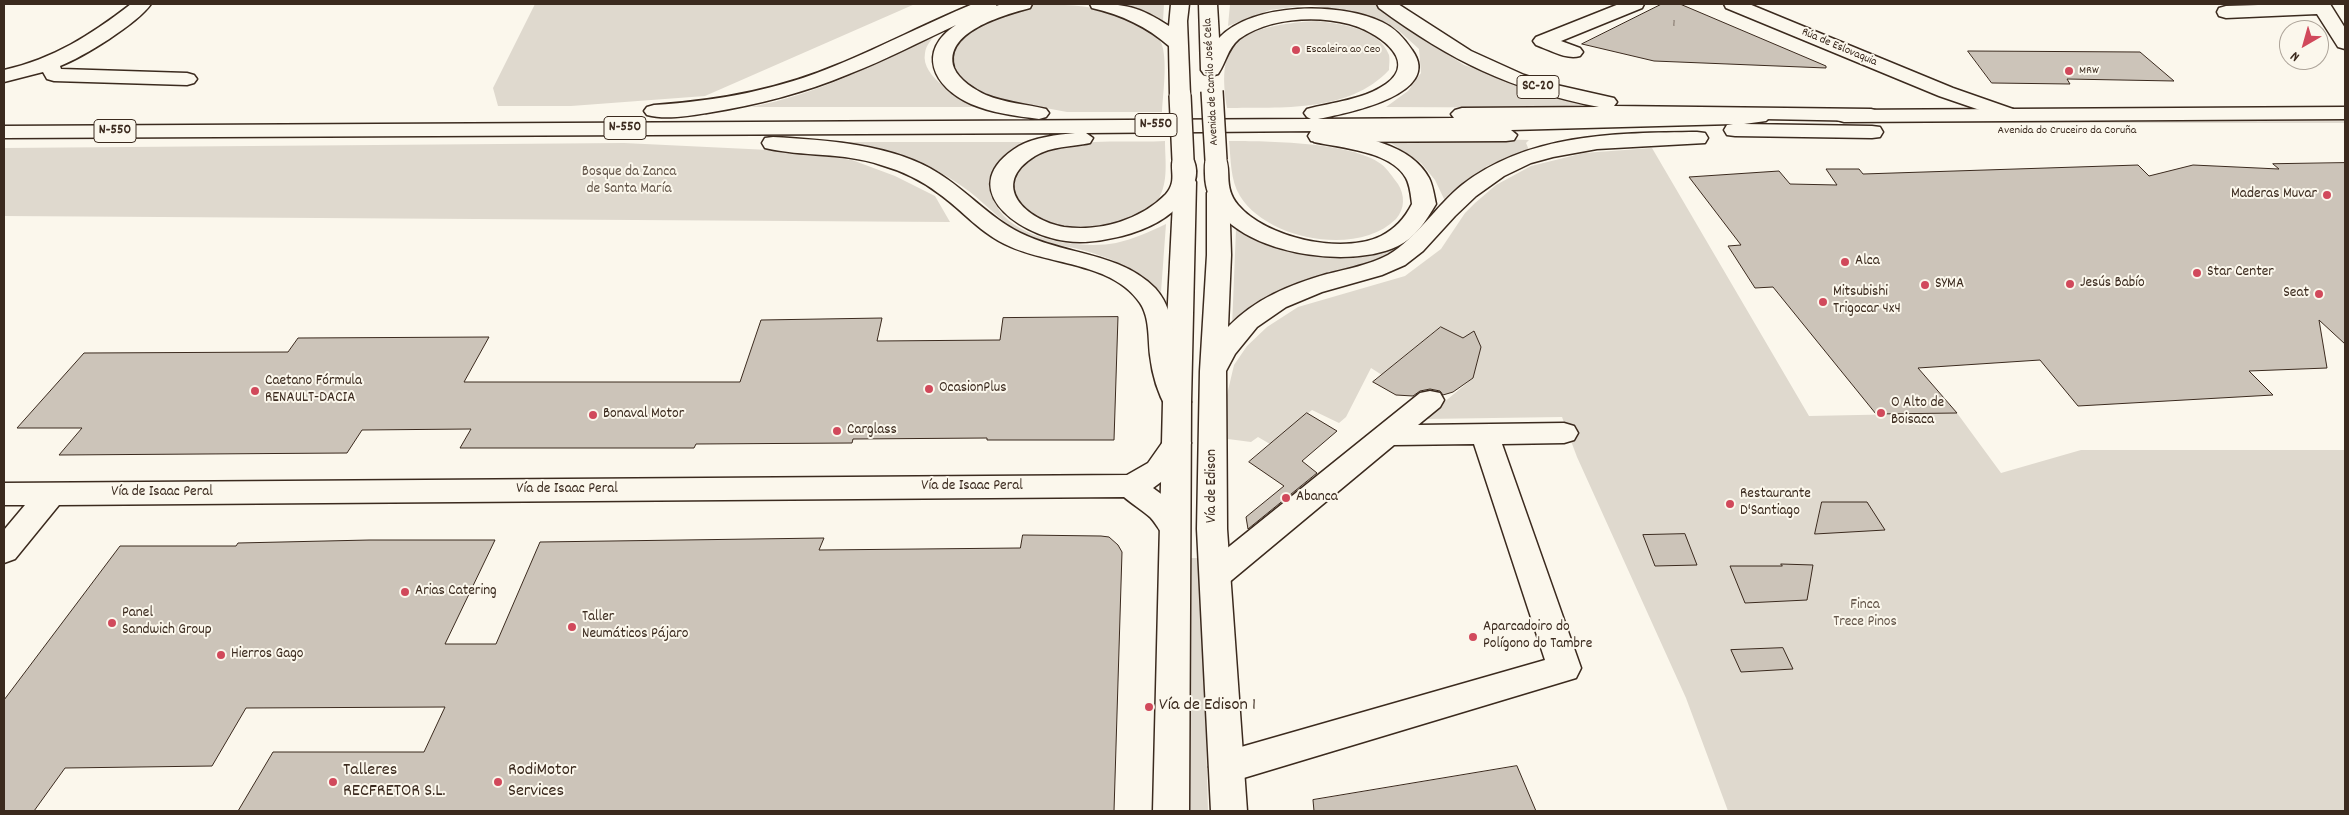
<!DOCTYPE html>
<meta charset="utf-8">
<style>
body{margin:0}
#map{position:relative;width:2349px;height:815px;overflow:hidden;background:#fbf7ec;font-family:Dekko,sans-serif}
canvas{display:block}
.frame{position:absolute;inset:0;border:5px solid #3b2a1e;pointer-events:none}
.north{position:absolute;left:2279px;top:20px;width:50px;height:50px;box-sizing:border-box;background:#fbf7ec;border:1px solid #aea59a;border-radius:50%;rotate:218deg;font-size:14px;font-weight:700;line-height:20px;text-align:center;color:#3b2a1e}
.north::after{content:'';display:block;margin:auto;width:18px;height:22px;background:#d1495b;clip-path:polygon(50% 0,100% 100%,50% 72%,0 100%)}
</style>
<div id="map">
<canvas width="2349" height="815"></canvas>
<div class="frame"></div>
<div class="north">N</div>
</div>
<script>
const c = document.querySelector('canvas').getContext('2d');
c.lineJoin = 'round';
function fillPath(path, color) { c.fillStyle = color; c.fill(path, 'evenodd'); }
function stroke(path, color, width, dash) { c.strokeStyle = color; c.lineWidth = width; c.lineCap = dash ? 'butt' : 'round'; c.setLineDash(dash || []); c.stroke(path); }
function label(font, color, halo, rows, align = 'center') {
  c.font = font + ' Dekko,sans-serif'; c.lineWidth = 4; c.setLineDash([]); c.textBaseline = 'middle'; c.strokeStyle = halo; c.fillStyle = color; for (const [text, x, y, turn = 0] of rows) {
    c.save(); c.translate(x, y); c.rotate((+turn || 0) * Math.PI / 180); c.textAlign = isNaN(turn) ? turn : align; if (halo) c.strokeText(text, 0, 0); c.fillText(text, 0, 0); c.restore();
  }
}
fillPath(new Path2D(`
 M535,4H915L705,96L571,106H498L493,88Z
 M1033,4C1065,4 1146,6 1161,42C1168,59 1163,93 1162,112H1067L992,98L961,83L952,66L951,55L957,38L1003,10Z
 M1127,4H1164L1163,21L1158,17Z
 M1230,4H1377L1427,41L1464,65L1539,92L1605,108L1386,107L1408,91L1421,73L1419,49L1398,30L1359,13L1309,5L1270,10L1228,26Z
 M1317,21C1341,24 1379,28 1389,55C1390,59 1389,66 1389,70C1349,113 1280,107 1227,108C1224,88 1220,61 1235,44C1251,26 1295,22 1317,21Z
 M937,33C932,39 926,45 925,53C920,78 962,99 980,107H750C817,95 876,64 937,33Z
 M2345,119V123H1803Z
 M1462,138L1529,140L1526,143L1529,150L1487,166L1445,201L1435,180L1421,163L1385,139Z
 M1165,141C1165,160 1169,182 1158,200C1144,223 1099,231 1074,230C1062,229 1045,223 1034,219C1026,215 1018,204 1012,197V177C1048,131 1112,144 1165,141Z
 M1229,141C1266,141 1352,142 1381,164C1388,169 1393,178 1398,184C1405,195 1405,209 1396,219C1358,257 1267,240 1240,196C1230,180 1231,159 1229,141Z
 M825,142H1035C1023,151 1006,160 996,172C988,181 990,190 994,200C1007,239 1081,250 1116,243C1134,239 1149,232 1166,224L1161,292C1134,268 1109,256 1074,248C1059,245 1044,244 1030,237C1005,226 990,208 970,192C927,158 877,149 825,142Z
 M624,143L790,151L852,160L895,176L935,196L950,222L4,216V148Z
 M1652,148L1809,416L1957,413L2001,473L2081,450H2345V811H1728L1686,698L1577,457L1562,417L1424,419L1473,378L1481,347L1474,331L1463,338L1440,327L1382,375L1371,368L1346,417L1339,423L1312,410L1270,444L1258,437L1251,442L1228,439L1226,399L1234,365L1247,346L1267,327L1298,307L1405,276L1441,249L1465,213L1475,203L1496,185L1531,166L1584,153Z
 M1236,229C1297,265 1342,260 1408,244L1377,264L1232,327Z
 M1189,558H1201L1208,811H1190Z`), '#dfd9ce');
const building = new Path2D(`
 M1662,4H1680L1826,66V68L1654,61L1582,44Z
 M1968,51L2140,52L2174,81L2067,79L2070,84L1992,83Z
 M2345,163V344L2319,320L2327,368L2249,371L2273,395L2078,406L2040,360L1918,368L1957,413L1876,414L1773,287L1755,288L1728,246L1741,245L1689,177L1779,171L1790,184L1837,185L1826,169H1859L1863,174L2138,165L2149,176L2193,165L2279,169L2273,164Z
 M1118,317L1114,440H987V438L853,439L852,443L696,444L694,448H460L471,429L362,430L347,453L59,455L82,428H17L84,353L288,352L298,338L489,337L464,382H740L761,320L882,318L877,341L1000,340L1003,318Z
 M1441,327L1463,338L1474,331L1481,347L1473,378L1453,392L1443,395L1440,391L1430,389L1420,391L1413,396L1396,395L1373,382Z
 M1307,413L1337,431L1302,461L1317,473L1248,529L1246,517L1284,486L1249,462Z
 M1822,502H1867L1885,530L1815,534Z
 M1685,534L1697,565L1655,566L1643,535Z
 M1023,535L1101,536L1109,537L1118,545L1122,552L1114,811H238L273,752H424L445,707L246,708L212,766L65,768L34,811H4V700L120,546H236L238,543L369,540H495L445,644H496L540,542L824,538L819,550L1020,548Z
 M1781,564L1813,565L1807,600L1745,603L1730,566H1782Z
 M1783,648L1793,669L1741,672L1731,650Z
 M1517,766L1536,811H1314L1313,800Z`);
fillPath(building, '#ccc4b9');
stroke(building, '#3b2a1e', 1);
const minor = new Path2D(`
 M131,4H151C137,24 83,57 60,66L61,69L187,73L194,75L197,79L194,83L187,85L54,81L47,79L43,72L4,82V70C53,59 91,35 131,4Z
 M1619,4H1644L1642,8L1561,41L1580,48L1583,52L1580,56C1566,60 1550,50 1536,45L1533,41L1536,37Z
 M1724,4H1749L1953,88L2013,109L2016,113L2013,117L2006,119L1939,96L1726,8Z
 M2290,4H2330L2345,28V49L2338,47L2317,14L2226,18L2219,16L2217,12L2219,8L2226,6Z
 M1430,391L1440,393L1444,400L1440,407L1418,425L1564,423L1574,426L1578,433L1574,440L1564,443L1502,444L1581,668L1576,678L1227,783L1214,778L1209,767L1214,756L1227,751L1545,660L1474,444L1394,445L1227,584L1216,587L1205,584L1200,575L1205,566L1420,393Z
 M1177,433L1187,436L1191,443L1173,473L1153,488L1172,502L1189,528L1185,536C1161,544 1163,531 1150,517C1142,510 1132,504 1124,497L59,505L15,559L4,563V530L25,505H4V483L1127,475L1148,463L1167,436Z`);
const major = new Path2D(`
 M2345,107V119L1844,122L1837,120L1833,116L1837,112L1844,110Z
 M1759,111L1766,113L1770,117L1766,121L1744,124L1872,126L1880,127L1883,132L1880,137L1872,138L1735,136L1727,135L1724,130L1727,125L1733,124L1511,130L1517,135L1514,140L1506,141L1319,142L1311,141L1308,136L1311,131L1319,130L1477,129L1473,124L1476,119L1484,118Z
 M1697,132L1705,133L1708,138L1705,143L1597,149L1553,157L1531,163L1504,176L1476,196L1455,216L1423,251L1405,265L1382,275L1322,292L1286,307L1257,327L1235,354L1226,371L1227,529L1247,811H1211L1197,529L1200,371L1207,255V193L1210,188L1218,186L1226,188L1229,193L1231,255L1228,327C1255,299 1289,285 1327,274C1347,269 1369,265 1388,255C1417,238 1436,206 1462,185C1529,133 1616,133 1697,132Z
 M1185,175L1193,177L1196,182L1191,402L1189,811H1153L1163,402L1174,182L1177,177Z`);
const highway = new Path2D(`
 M973,4H997L996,6L1002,4H1032L1030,8C1004,15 942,32 954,68C959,80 975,90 986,95C1005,103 1026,104 1046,109L1049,113L1046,117L1039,119C1016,116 992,113 971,104C933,87 916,51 956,25C921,41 886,60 849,74C804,93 756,105 707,113C688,116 665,120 647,115L644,111L647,107L654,105C717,101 778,90 837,65C883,46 927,23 973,4Z
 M1090,4C1126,4 1138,6 1169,26L1171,4H1189L1187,21L1190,95L1187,99L1180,101L1173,99L1170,95L1169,46C1146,26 1122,15 1092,8Z
 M1199,4H1217L1219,38C1253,2 1340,2 1382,22C1395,28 1404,38 1412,50C1445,95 1343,114 1318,119L1454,118L1451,114L1455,110L1462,108L1599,107C1511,90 1451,61 1379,8L1377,4H1398L1471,51L1524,75L1552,84L1614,98L1617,102L1614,106L1871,109L1878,111L1882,115L1878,119L1871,121L1711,118L1492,120L1495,124L1492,129L1484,130L1327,131C1361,136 1411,144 1429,178C1433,186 1434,195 1436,204C1426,221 1415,238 1398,246C1344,273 1205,250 1205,174C1205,167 1204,161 1208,155L1216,153L1224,155C1233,169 1222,186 1238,205C1266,238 1342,255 1381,236C1395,229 1405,218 1412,204C1411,196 1410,185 1406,178C1391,151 1341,148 1314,142L1311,137L1314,132L1319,131L1086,133L1093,138L1090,143C1072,147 1051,146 1035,156C988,185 1026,220 1064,227C1099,232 1141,220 1166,194C1179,179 1167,167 1175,155L1183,153L1191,155C1201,171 1195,187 1184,200C1169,219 1145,230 1122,236C1104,240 1085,244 1066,241C1015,234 953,186 1019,146C1035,137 1057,135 1075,133L4,138V126L1311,119L1307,117L1304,113L1307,109C1333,102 1363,100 1386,84C1421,59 1373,30 1349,24C1315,15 1268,18 1239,39C1227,49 1226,63 1218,74L1211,76L1204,74L1201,70Z
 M773,137C825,140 893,144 938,173C969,192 992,221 1027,236C1069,255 1120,253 1155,288C1174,309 1172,333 1177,359C1180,374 1186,388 1191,402L1187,409L1177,411L1167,409C1158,394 1152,373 1150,355C1148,338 1150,318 1140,303C1113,263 1052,265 1011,247C979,233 965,212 938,193C921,180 902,171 881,165C843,152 803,157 765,148L762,143L765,138Z`);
stroke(minor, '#3b2a1e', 3);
stroke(major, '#3b2a1e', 3);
stroke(highway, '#3b2a1e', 3);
fillPath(minor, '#fbf7ec');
fillPath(major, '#fbf7ec');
fillPath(highway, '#fbf7ec');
const highwayBridge = new Path2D(`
 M1212,91L1216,160
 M1180,95L1183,160`);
stroke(highwayBridge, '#3b2a1e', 24, []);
stroke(highwayBridge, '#fbf7ec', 21);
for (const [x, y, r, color] of [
 [1296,50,5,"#d1495b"],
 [2069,71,5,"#d1495b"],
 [2327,195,5,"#d1495b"],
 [1845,262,5,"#d1495b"],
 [2197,273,5,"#d1495b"],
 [2070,284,5,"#d1495b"],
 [1925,285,5,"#d1495b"],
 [2319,294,5,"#d1495b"],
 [1823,302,5,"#d1495b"],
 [929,389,5,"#d1495b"],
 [255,391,5,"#d1495b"],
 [1881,413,5,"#d1495b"],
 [593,415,5,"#d1495b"],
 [837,431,5,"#d1495b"],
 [1286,498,5,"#d1495b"],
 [1730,504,5,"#d1495b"],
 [405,592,5,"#d1495b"],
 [112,623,5,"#d1495b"],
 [572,627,5,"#d1495b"],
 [1473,637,5,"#d1495b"],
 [221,655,5,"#d1495b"],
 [1149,707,5,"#d1495b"],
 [333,782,5,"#d1495b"],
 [498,782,5,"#d1495b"]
]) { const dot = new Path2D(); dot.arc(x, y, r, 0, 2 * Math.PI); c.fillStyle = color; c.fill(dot); stroke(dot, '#fbf7ec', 2); }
label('11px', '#5f5045', null, [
 ["1",1674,24]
]);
label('12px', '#3b2a1e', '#fbf7ec', [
 ["Rúa de Eslovaquia",1839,48,23],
 ["Avenida de Camilo José Cela",1212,82,-93],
 ["Avenida do Cruceiro da Coruña",2067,131]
]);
label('12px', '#3b2a1e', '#fbf7ec', [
 ["Escaleira ao Ceo",1306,50],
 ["MRW",2079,71]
], 'left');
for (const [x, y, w] of [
 [1538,87,42],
 [1156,125,42],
 [625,128,42],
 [115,131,42]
]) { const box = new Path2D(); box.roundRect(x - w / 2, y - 11.5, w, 23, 4); c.fillStyle = '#fbf7ec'; c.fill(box); stroke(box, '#3b2a1e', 1); }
label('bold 14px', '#3b2a1e', null, [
 ["SC-20",1538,87],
 ["N-550",1156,125],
 ["N-550",625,128],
 ["N-550",115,131]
]);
label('15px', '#64564a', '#fbf7ec', [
 ["Bosque da Zanca",629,173],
 ["de Santa María",629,190],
 ["Finca",1865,606],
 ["Trece Pinos",1865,623]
]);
label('15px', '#3b2a1e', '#fbf7ec', [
 ["Maderas Muvar",2317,195,"right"],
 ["Alca",1855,262],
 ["Star Center",2207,273],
 ["Jesús Babío",2080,284],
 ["SYMA",1935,285],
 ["Mitsubishi",1833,293],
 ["Trigocar 4x4",1833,310],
 ["Seat",2309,294,"right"],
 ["Caetano Fórmula",265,382],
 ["RENAULT-DACIA",265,399],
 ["OcasionPlus",939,389],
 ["O Alto de",1891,404],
 ["Boisaca",1891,421],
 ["Bonaval Motor",603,415],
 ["Carglass",847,431],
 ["Restaurante",1740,495],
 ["D'Santiago",1740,512],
 ["Abanca",1296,498],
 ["Arias Catering",415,592],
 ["Panel",122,614],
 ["Sandwich Group",122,631],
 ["Taller",582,618],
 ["Neumáticos Pájaro",582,635],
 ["Aparcadoiro do",1483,628],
 ["Polígono do Tambre",1483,645],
 ["Hierros Gago",231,655]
], 'left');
label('15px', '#3b2a1e', '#fbf7ec', [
 ["Vía de Edison",1213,486,-90],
 ["Vía de Isaac Peral",972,487],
 ["Vía de Isaac Peral",567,490],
 ["Vía de Isaac Peral",162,493]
]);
label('18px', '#3b2a1e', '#fbf7ec', [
 ["Vía de Edison 1",1159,707],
 ["Talleres",343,772],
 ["RECFRETOR S.L.",343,793],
 ["RodiMotor",508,772],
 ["Services",508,793]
], 'left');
</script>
